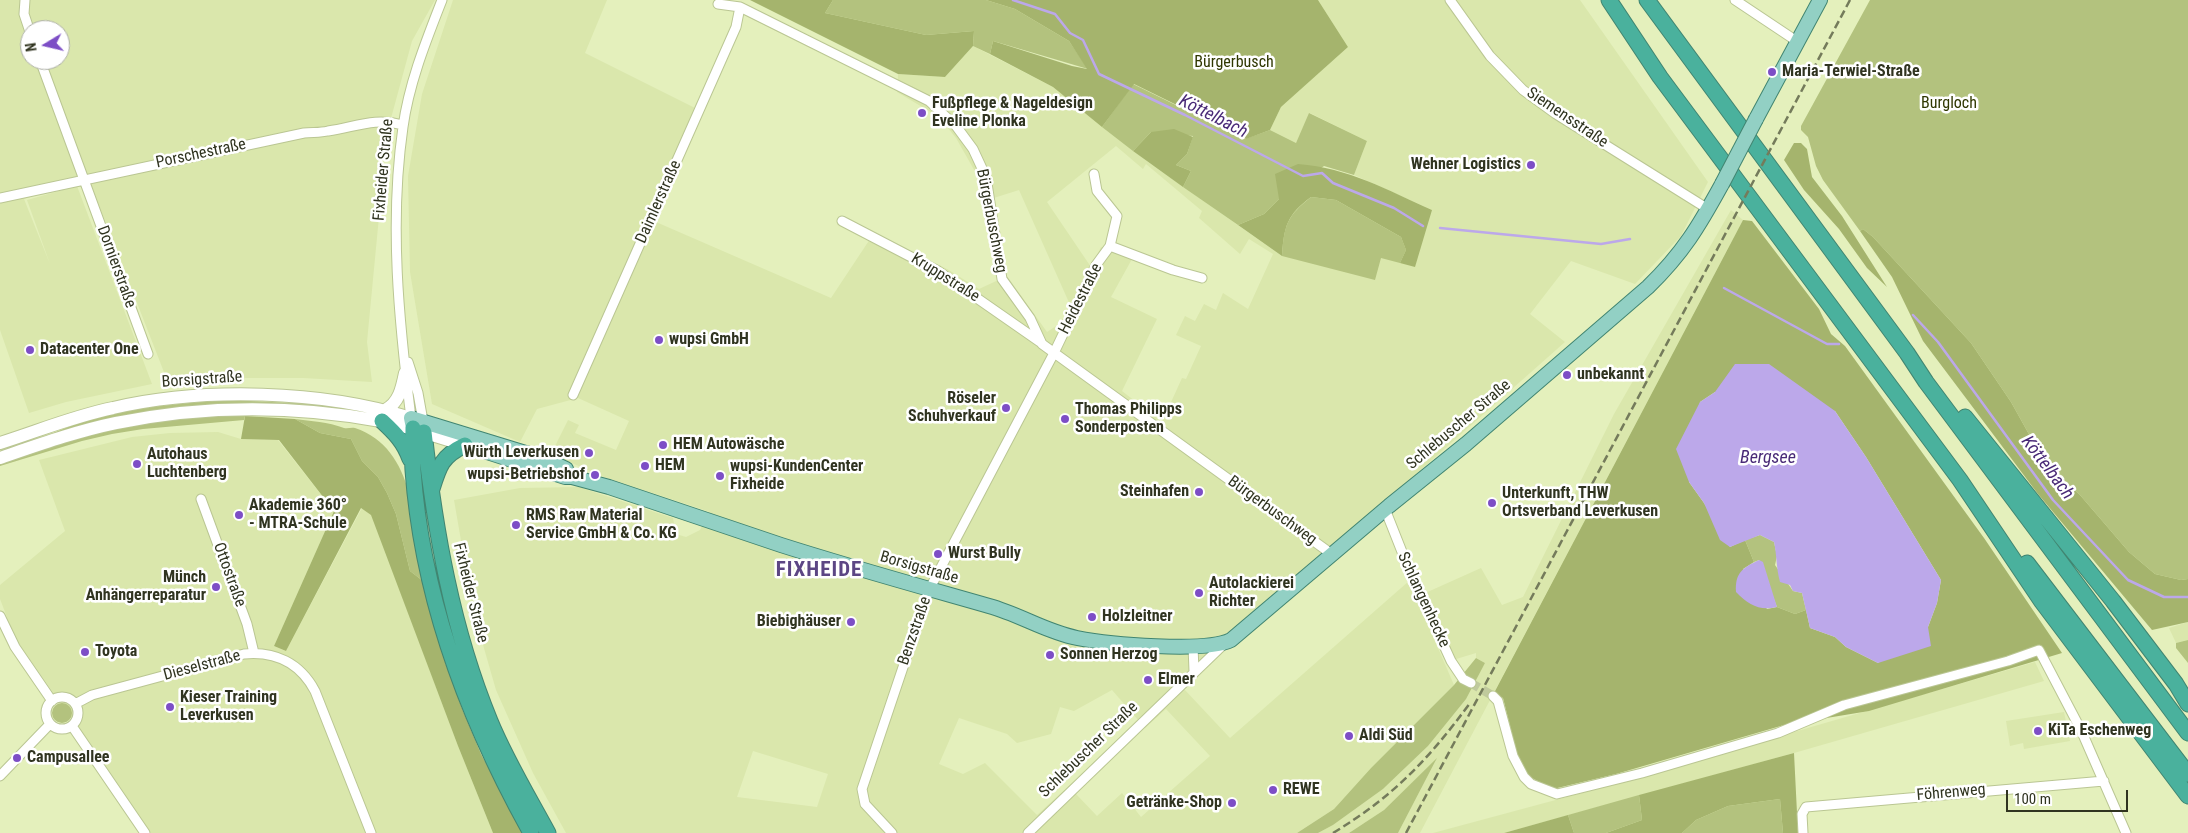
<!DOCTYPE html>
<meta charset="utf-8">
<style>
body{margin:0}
#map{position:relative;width:2188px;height:833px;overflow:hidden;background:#e4f0bc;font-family:"Roboto Condensed",sans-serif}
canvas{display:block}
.north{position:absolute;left:20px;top:20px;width:50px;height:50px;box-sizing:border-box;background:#fff;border:1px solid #acaea6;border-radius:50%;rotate:261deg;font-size:14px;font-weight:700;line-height:20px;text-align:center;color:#303420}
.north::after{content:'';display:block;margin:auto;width:18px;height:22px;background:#7d4ec6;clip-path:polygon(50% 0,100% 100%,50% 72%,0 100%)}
.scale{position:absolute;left:2006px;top:790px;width:122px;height:22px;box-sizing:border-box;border:2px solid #303420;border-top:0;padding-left:6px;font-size:15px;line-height:18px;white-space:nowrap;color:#303420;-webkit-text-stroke:4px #fff;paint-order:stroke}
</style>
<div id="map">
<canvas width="2188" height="833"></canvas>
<div class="north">N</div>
<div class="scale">100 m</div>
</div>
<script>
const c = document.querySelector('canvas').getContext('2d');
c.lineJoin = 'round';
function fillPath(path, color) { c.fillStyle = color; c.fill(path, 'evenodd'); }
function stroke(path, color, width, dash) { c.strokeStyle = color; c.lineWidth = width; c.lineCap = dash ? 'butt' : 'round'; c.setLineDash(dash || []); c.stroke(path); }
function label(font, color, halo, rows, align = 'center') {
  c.font = font + ' "Roboto Condensed",sans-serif'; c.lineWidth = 5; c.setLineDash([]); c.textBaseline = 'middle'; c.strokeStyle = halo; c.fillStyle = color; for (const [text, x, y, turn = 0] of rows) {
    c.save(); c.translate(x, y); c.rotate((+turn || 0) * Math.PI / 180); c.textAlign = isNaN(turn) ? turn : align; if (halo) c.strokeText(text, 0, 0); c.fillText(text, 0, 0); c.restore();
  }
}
fillPath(new Path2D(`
 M0,0H435L412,41L387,133L367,342L372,382L303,378H241L169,385L90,182L77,183L24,199L50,264L27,200L77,186L152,384L66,402L29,413L0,330ZM30,30H60V60H30Z
 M453,0H607L585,53L703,112L656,222L831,298L874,233L947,269L979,289L1007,276L1047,332L1059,324L1071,307L1019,190L981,202L977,175L956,138L939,117L897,92L898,74L945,77L973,46L1053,87L1148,162L1282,256L1381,258L1432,210L1354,175L1367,141L1310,113L1296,143L1270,130L1281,107L1348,47L1318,0H1580L1708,182L1681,236L1635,284L1571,261L1530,314L1565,342L1336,545L1184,689L1230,738L1409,581L1454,685L1371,768L1334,809L1297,833H566L533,773L496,690L473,610L454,500L520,488L579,487L673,518L676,534L686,537L700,530L710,512L604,477L551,454L568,420L579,425L575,433L616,450L629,421L578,398L537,409L520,442L432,404L410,272L408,176L422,94ZM1116,146L1143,169L1146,164L1202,211L1199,218L1240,254L1249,239L1273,254L1248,309L1223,293L1216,310L1204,304L1195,321L1185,316L1176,335L1201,346L1186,379L1182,378L1162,422L1122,391L1157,319L1111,297L1132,259L1101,247L1091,267L1047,202ZM1112,690L1145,728L1166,709L1210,756L1141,817L1122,793L1097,816L1076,794L1071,784L1037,815L985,763L963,774L939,764L959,718L1007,734L1017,743L1051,734L1060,707L1074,711ZM753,751L828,774L817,807L737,797Z
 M1731,210L1743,220L1420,833H1398L1436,760L1384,810L1349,833H1318L1333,825L1383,789L1428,746L1485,663L1476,658V653L1453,660L1423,594L1481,568L1502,605L1523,597L1614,414Z
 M218,432L241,439L278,440L334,511L274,646L286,651L362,508L372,515L458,746L493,833H151L15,638L0,599V585L65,531L39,460L132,437L170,433Z
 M2188,622V640L2176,643L2169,628Z
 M2035,662L2044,681L1794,753L1504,833H1433L1615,784Z
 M2064,712L2070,741L2024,749L2023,743L2010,746L2006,721Z`), '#dae7ac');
fillPath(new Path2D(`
 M833,0H986L1015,9L1069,41L1088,69L993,41L990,54L973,46L974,31L926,35L825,13Z
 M1870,0H2188V579L2181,580L2155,574L2129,552L2080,495L2045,463L2011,402L1971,343L1873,237L1863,229L1860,231L1823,180L1816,166L1808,137L1801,130V126Z
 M1133,84L1245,139L1270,130L1296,143L1309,113L1367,141L1354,175L1324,166L1279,199L1264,214L1238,225L1183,187L1191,171L1176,165L1187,154L1193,136L1151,132L1133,151L1102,127Z
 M1311,197L1336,200L1401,237L1406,250L1400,263L1381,258L1375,280L1282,256C1284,225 1287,216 1311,197Z
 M230,400L312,404L352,411L312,405L274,403L47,436C104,409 168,404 230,400Z
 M203,416H245L244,420L143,429L112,434L82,441L0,466V463L66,441L132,425Z
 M295,419C311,421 328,422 344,428C348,429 351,427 355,428C416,448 415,528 423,581L410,571L396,514L387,493L378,477L362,461L351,439L320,433Z
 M1760,535L1774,542L1777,556L1775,565L1793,591L1802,593L1806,610L1795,614L1777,607C1770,590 1768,577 1759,560L1754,562L1745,540Z
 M2188,640V663L2176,648V643Z
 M1476,658L1485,663L1466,699L1428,746L1383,789L1333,825L1318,833H1297L1334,809L1371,768L1454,685Z
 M52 713a10 10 0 1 1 20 0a10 10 0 1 1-20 0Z
 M1437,758L1398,833H1349L1384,810Z
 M1639,795L1642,820L1606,833H1574L1568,815Z
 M1780,799L1783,833H1682L1696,820L1728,806Z`), '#b3c27e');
fillPath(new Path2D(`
 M750,0H833L825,13L926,35L974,31L973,46L945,77L898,74Z
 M986,0H1318L1348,47L1281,107L1270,130L1246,139L1134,84L1102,127L1053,87L990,54L993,41L1072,66L1087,69L1069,41L1015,9Z
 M1174,129L1193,137L1187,154L1176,165L1191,171L1183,187L1133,151L1151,132Z
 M1794,143H1801L1807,149L1812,177L1842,216L1887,287L1867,268L1839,229L1804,190L1784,160Z
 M1298,164C1349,168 1387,190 1432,210L1415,267L1400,263L1406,250L1401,237L1336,200L1311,197C1287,215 1284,226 1282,256L1238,225L1264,214L1279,199L1275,174Z
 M1743,220L1752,221L1819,309L1831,334L1845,346L1984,538L2062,653L1869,711L1784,725L1616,774L1553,789L1528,776L1518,758L1503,698L1494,693ZM1715,392L1835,411L1866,457L1941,580L1937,603L1928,627L1878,663L1846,647L1835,637L1810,628L1806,610L1795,614L1777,607L1767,609L1743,569L1754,562L1745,540L1730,547L1704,503L1689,482L1700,402Z
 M1863,229L1873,237L1971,343L2011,402L2045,463L2080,495L2129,552L2155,574L2181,580L2188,579V622L2152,630L2038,494L1923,341L1892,277L1860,231Z
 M245,416L295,419L320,433L351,439L362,461L378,477L387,493L396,514L410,571L423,581L446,665L463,711L481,754L522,833H493L458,746L371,515L361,508L286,651L274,646L334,511L279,440L241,439Z
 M1794,753L1798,833H1783L1780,799L1728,806L1696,820L1682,833H1606L1642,820L1639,795Z
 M1568,815L1574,833H1504Z`), '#a5b46d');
fillPath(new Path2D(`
 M1735,364H1769L1835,411L1866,457L1941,580L1937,603L1928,627L1931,646L1878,663L1846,647L1835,637L1810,628L1802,593L1793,591L1790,585L1780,582C1776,567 1777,556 1774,542L1760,535L1730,547L1720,540L1704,503L1689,482L1676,449L1700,402L1715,392Z
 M1759,560L1763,562L1777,607C1759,611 1749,605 1736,592C1735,573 1742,568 1759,560Z`), '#bca8ea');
stroke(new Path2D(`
 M1013,0L1055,14L1070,33L1083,40L1099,74L1185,115L1303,176L1322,173L1333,183L1394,208L1423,226
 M1440,228L1601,244L1630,239
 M1724,288L1827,344H1839
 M1913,315L1938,342L2053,500L2128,580L2164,597H2188`), '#bca8ea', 2.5);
stroke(new Path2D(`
 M1471,683L1493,696`), '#c0ca9d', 9, [9, 4.5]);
const street = new Path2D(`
 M25,0L24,14L30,32
 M1450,0L1490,56L1523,90L1556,114L1708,209
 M1735,0L1798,42
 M718,4L740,7L929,101L956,126L973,149L986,177L1002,279L1030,318L1042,344L1333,555
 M40,60L148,354
 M1094,174L1097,191L1117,216L1110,246
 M0,198L304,133C312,132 320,133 328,131C356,127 374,117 403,125
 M842,221L938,271L1040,342
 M408,362L418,393L423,421
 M573,395L736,27L740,7
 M411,418C399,322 389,223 403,127C409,83 426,41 442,0
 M201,499L247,624L254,653
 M1385,509L1408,567L1451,661L1463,679L1471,683
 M0,616L15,647L52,701
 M1193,646L1194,671
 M1493,696L1498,701L1513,756L1524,777L1531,784L1557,794L1642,773L1778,733L1844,705L2008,661L2039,650L2081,730L2126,833
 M46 713a16 16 0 1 1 32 0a16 16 0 1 1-32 0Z
 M75,704L92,695L244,654C275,651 300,663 315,691L371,833
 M72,726L145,833
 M0,776L50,724
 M892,833L865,804L862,789L929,590L1054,353L1096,265L1110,246L1173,270L1202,278
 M1028,833L1225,643
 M1803,833L1802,814L1806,807L2104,781`);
const secondary = new Path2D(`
 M385,410C399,403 402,388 405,373
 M0,443C38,431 74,416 113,408C203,387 322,390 411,418
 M0,458C38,445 77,431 116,423C204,405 293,405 381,421C409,427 437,437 465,445`);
const primary = new Path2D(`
 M1756,119L1820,0
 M413,428L411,418L545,459L566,469
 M465,445L565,477H572L609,487C666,506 724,526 781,545C850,567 919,586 989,606C1019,614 1046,632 1077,638C1108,644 1206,653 1231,640L1389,506L1466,444L1648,287C1683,253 1699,226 1722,184`);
const highway = new Path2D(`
 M1609,0L1660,77L1960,480L2042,602L2188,796
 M1647,0L1907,353L1926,382L2188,733
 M1965,417L2113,601L2176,684L2188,704
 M382,421C395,433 404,442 410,459
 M413,428C413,442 412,457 413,470C422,598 469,722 531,833
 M424,432C435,531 452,629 490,721C506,760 528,796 548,833
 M432,489C439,466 442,456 465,445
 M2027,563L2188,774`);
stroke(street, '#bac693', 11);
stroke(secondary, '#bac693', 14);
stroke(primary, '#418571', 16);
stroke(highway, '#418571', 17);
stroke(street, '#fff', 9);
stroke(secondary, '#fff', 12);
stroke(primary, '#92d0c4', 14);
stroke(highway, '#4ab19d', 15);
stroke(new Path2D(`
 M1333,833C1394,796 1428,760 1470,703
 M1406,833L1850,0`), '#747b5b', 2.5, [8, 4]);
const primaryBridge = new Path2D(`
 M1722,184L1756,119`);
stroke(primaryBridge, '#418571', 16, []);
stroke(primaryBridge, '#92d0c4', 14);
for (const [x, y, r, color] of [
 [1772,72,5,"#7d4ec6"],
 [922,113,5,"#7d4ec6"],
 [1531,165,5,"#7d4ec6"],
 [659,340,5,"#7d4ec6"],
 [30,350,5,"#7d4ec6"],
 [1567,375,5,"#7d4ec6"],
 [1006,408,5,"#7d4ec6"],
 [1065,419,5,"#7d4ec6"],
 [663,445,5,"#7d4ec6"],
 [589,453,5,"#7d4ec6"],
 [137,464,5,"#7d4ec6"],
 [645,466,5,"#7d4ec6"],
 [595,475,5,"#7d4ec6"],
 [720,476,5,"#7d4ec6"],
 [1199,492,5,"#7d4ec6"],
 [1492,503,5,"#7d4ec6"],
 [239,515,5,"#7d4ec6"],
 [516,525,5,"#7d4ec6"],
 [938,554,5,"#7d4ec6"],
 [216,587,5,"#7d4ec6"],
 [1199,593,5,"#7d4ec6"],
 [1092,617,5,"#7d4ec6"],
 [851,622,5,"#7d4ec6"],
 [85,652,5,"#7d4ec6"],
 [1050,655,5,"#7d4ec6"],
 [1148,680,5,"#7d4ec6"],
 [170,707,5,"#7d4ec6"],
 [2038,731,5,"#7d4ec6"],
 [1349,736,5,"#7d4ec6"],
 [17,758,5,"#7d4ec6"],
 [1273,790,5,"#7d4ec6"],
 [1232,803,5,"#7d4ec6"]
]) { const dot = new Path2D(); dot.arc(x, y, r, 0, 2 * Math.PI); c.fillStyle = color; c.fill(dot); stroke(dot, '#fff', 2); }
label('16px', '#2f3700', '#fff', [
 ["Bürgerbusch",1234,63],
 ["Burgloch",1949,104]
]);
label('bold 16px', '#303420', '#fff', [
 ["Maria-Terwiel-Straße",1782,72],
 ["Fußpflege & Nageldesign",932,104],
 ["Eveline Plonka",932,122],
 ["Wehner Logistics",1521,165,"right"],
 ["wupsi GmbH",669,340],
 ["Datacenter One",40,350],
 ["unbekannt",1577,375],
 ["Röseler",996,399,"right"],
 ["Schuhverkauf",996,417,"right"],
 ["Thomas Philipps",1075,410],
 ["Sonderposten",1075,428],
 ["HEM Autowäsche",673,445],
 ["Würth Leverkusen",579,453,"right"],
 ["Autohaus",147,455],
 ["Luchtenberg",147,473],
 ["HEM",655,466],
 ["wupsi-KundenCenter",730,467],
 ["Fixheide",730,485],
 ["wupsi-Betriebshof",585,475,"right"],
 ["Steinhafen",1189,492,"right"],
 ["Unterkunft, THW",1502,494],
 ["Ortsverband Leverkusen",1502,512],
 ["Akademie 360°",249,506],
 ["- MTRA-Schule",249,524],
 ["RMS Raw Material",526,516],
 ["Service GmbH & Co. KG",526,534],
 ["Wurst Bully",948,554],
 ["Münch",206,578,"right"],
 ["Anhängerreparatur",206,596,"right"],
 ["Autolackierei",1209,584],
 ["Richter",1209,602],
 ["Holzleitner",1102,617],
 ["Biebighäuser",841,622,"right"],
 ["Toyota",95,652],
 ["Sonnen Herzog",1060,655],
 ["Elmer",1158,680],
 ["Kieser Training",180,698],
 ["Leverkusen",180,716],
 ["KiTa Eschenweg",2048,731],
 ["Aldi Süd",1359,736],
 ["Campusallee",27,758],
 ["REWE",1283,790],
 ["Getränke-Shop",1222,803,"right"]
], 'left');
label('16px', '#303420', '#fff', [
 ["Siemensstraße",1567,118,34],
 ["Porschestraße",201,154,-12],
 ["Fixheider Straße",384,170,-85],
 ["Daimlerstraße",659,202,-66],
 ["Bürgerbuschweg",991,221,79],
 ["Dornierstraße",116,267,70],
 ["Kruppstraße",945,278,32],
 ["Heidestraße",1081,299,-63],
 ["Borsigstraße",202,380,-4],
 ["Schlebuscher Straße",1459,425,-40],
 ["Bürgerbuschweg",1272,511,36],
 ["Borsigstraße",919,568,16],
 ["Ottostraße",229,575,70],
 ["Fixheider Straße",470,593,76],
 ["Schlangenhecke",1423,600,65],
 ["Benzstraße",915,631,-71],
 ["Dieselstraße",202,666,-15],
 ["Schlebuscher Straße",1089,750,-44],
 ["Föhrenweg",1951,793,-5]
]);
label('italic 18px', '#492a77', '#fff', [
 ["Köttelbach",1213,117,27],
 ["Bergsee",1768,458],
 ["Köttelbach",2047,468,53]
]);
c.letterSpacing = '1px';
label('bold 21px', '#5c4684', '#fff', [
 ["FIXHEIDE",819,571]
]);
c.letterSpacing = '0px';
</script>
